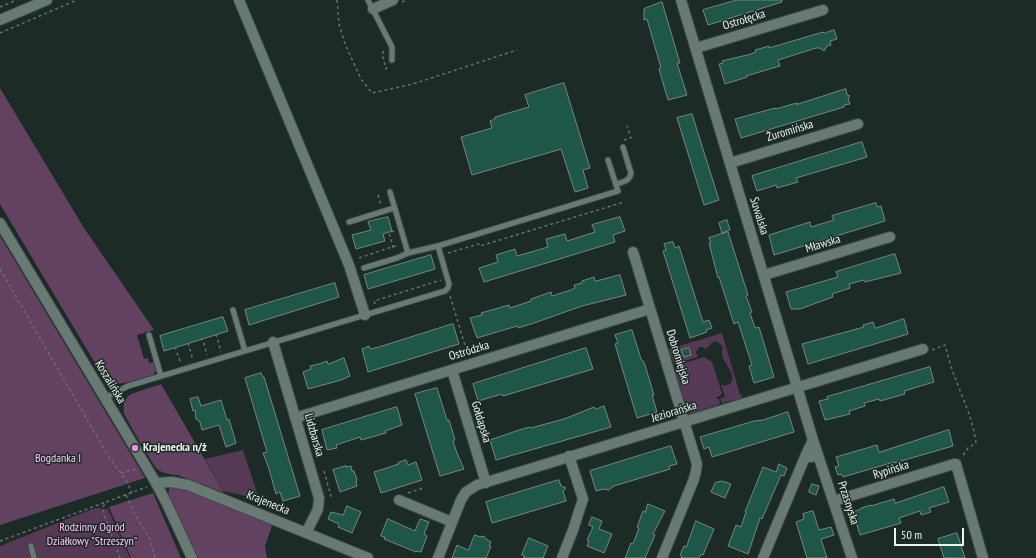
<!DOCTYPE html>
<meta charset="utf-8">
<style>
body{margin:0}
#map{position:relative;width:1036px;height:558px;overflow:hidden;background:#1d2b27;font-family:"PT Sans Narrow",sans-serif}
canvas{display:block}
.scale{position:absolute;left:894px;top:528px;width:70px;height:18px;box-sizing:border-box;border:2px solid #ebf4f1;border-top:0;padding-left:5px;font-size:12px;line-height:14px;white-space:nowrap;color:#ebf4f1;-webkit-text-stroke:3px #1d2b27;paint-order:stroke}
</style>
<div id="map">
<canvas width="1036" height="558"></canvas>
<div class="scale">50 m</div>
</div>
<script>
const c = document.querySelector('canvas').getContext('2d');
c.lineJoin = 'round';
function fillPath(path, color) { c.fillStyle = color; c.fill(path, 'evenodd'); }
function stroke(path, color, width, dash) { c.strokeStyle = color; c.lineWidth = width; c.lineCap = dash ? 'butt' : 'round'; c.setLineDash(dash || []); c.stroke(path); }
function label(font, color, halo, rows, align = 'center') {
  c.font = font + ' "PT Sans Narrow",sans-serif'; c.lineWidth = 3; c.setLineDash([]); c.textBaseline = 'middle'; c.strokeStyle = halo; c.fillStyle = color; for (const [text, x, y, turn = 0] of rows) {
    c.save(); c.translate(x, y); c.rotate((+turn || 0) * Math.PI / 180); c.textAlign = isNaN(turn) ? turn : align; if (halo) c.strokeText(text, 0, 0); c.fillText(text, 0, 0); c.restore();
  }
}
fillPath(new Path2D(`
 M722,333L740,395H743L741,397H743L736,401L734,400L722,403L720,398L725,397L721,385C724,385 727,386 730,384C738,376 725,364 723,358C721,354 723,350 722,346L719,343L714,341L706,349L703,347H699L696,352L698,357L674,364L671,356L667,353L666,350Z
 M704,357L712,362L722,393L720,396L716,397L717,399H719L720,404L691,414L686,411L675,368L681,366V364Z
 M243,450L259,499L223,491L205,459Z
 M95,508L108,509L130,558H0V546Z`), '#563954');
fillPath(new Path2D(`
 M0,88L84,228L154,330L137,335L144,359L148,358L149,363L154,362L156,371L153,375C138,379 123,386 107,383L0,204Z
 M0,236L145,478L0,525Z
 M161,384L224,493L178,475C172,475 162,473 157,469C154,466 125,417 124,413C122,405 125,398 131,394Z
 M173,485L177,486L273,523L265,546L267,558H197L168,496L169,489Z
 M153,493L181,558H131L109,507Z`), '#624260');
const building = new Path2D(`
 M737,0H782V2L708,25L703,10Z
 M662,2L680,63H677L687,95L668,100L659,69L661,68L647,19L644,20V9Z
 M834,30L837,39L830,41L831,45L827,46L824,51L820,48H816L778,60L780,66L746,76L747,77L725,84L719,64L723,63L722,61L751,54L756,52L755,50L769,46V48L823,32L824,33Z
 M564,83L590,168L583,170L588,188L575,192L561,149L472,175L461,137L492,128L490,121L495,119V117L529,107L525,95Z
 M846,89L847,95L850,96L848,98L850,104L844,105V107L741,138L735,119L775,108V109L797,103V104Z
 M692,114L719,200L704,205L677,118Z
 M862,142L867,157L796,178L798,182L777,188L776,185L757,191L752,176Z
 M876,203L877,207L881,206L885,221L774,255L769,235L810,222L811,227L834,220L832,216Z
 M388,217L392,231L383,234L385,241L356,249L352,235L371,230L368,222Z
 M620,217L625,231L613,235L615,242L484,282L479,268L498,262L496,255L515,249L517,256L548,247L546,239L565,234L567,241L595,232L592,225Z
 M727,220L730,230L722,233L719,223Z
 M728,232L748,295L746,296L752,312L750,313L755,328L759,327L774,377L754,383L749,366L752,365L738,322L734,324L719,277L718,278L709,243H711L709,238Z
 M673,242L675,248L679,246L703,322L709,320L712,328L706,330L707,332L690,338L663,251L666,250L664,244Z
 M895,254L901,273L865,282L864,280L849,284L850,288L832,294L833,297L800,309H791L786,292L838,277L836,272Z
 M431,255L435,269L368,289L364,275Z
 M620,275L626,295L582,306L534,323L518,328L517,326L477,338L470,318L482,315L481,313L509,305L510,308L531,301V299L551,292L552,296L571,290L575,288L574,285L582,283V281L594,277L595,281Z
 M335,283L339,297L249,325L245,310Z
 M223,317L228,331L164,351L160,336Z
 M904,319L908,334L808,364L802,344L864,327L863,325L873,322L875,328Z
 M453,324L459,344L368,372L362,349L369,346L370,349L379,347Z
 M632,330L641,359L644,362L654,395H652L657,412L637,418L615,344L618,343L615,335Z
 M586,348L593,369L503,396L502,394L478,401L473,384Z
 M689,348L691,355L684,357L681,350Z
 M344,358L350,376L341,380L308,389L303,372L311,369L310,366L319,364L327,361L328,364Z
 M930,367L934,382L904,391L905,394L880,401L879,399L864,403L865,406L849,411L850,414L825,420L819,401L828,399L827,397Z
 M261,373L263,377H264L300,496L283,501L280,492L276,494L269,469L263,453L267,452L245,378Z
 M437,388L447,420H449L455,440L453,441L457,453L464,469L440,476L415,394Z
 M198,397L201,406L221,400L227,420L229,419L236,443L226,447L219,425L202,430L200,422L196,419L195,410L193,411L190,399Z
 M604,406L611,427L496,460L490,440L522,429L530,427L531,428L564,419L594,407L596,409Z
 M397,407L402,425L385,431L386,433L361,440L360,437L336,445L337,448L327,450L322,430Z
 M788,412L794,432L712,457L709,447L704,449L700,437L754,421L763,420Z
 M949,430L953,446L894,463V462L843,477L841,474L838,475L835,467L839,466L836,457L877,445L879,452Z
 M671,446L677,464L669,466L670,469L614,486L609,490L603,489L596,491L590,471Z
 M406,460L408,465L416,462L422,480L381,493L374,472L399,464L398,463Z
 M779,464L787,468L784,476L781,475L762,519L760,518L748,554L728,546L736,525L741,527L746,512H745L763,467L776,472Z
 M346,466V467L351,466L352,471H354L357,480L356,481L357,486L340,492L333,470Z
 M559,480L561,486L566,488L563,491L566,501L492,523L486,502Z
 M722,481L731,484L725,498L711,492L715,483Z
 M812,484L819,486L816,495L809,492Z
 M944,487L949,502L929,508L931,512L921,515L920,511L899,518L901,523L860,535L853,512L861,509V508L871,505V506L894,499L895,503Z
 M648,504L665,511L653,534L655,535L645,558H625L631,543L633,544L639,528L637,527L643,511L645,512Z
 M347,506L361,512L352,533L338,527L339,524L328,519L331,512L343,515Z
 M813,511L819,530L831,527L834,535L821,539L827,558H807L796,522L804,519L803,514Z
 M592,517L602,521L599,529L612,534L604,553L587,546L589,541L587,540L593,527L589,525Z
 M388,519L415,531L420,519L429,522L424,534L427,536L421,552L417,551L416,552L384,539L385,537L381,536Z
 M696,521L714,529L703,555L701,554L699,558H681L682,556L680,555L684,546L686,547Z
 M957,533L965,558H944L938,539Z
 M475,535L480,537L484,536L486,539L491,542L489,546H491L486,558H452L457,545L468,550Z
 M529,538L548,546L543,558H523L525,556L522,555Z`);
fillPath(building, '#1e5649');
stroke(building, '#768681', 1);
const service = new Path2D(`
 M368,0L392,47V60
 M616,184C623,182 630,181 631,173L623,147
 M390,192L408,253
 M349,222L394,208
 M364,268L397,258L408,253L438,246
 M233,310L245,351
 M149,335L161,376
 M105,398L128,386L445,291L448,288L449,284L438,246L618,191L608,160
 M31,546L34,558`);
const minor = new Path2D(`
 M239,0L349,265L365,315
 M681,0L813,440L805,457
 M373,9L393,0
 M0,20L47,0
 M696,48L823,10
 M730,163L858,124
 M633,252L697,464L696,471L694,479L662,558
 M764,275L890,237
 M273,342L319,498L318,509L306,533
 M452,370L486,483
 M295,418L650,309
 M813,440L852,558
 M156,483L172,482L188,485L368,558
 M399,500L452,522
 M834,501L954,464H956L983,558
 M438,558L461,500L466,492L477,485L923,349
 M562,558L573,530L583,499L569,456
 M763,558L805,457H812`);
const tertiary = new Path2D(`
 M0,223L156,483L167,504L192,558`);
stroke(service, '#3d4a46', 7);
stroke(minor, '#3d4a46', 12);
stroke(tertiary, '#3d4a46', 12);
stroke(new Path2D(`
 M337,0L339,24L345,44L361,79L372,93L413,84L517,50
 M402,2L407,0
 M0,7L17,0
 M0,33L77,0
 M384,51L382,54L386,69L388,66
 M624,140L631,138L627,126
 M378,195L381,205
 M394,231L389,233L394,251
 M448,253L479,244L480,246L624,202
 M359,258L398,245
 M0,269L107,454L127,482L132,493
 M450,296L468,355
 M375,304L374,301L441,280
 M216,334L221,352
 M200,339L203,340L207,355
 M188,343L193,360
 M175,347L181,364
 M932,350L945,345C948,355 950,365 954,375C962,397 973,419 976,443L968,448L962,457
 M324,471L331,496H328
 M121,473L137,469
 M408,493L423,488
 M126,495L134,513L149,537L155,558
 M0,541L106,502
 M120,558L103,511V507L106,502L147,487`), '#65716e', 1.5, [3, 3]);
stroke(service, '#697974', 5);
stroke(minor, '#697974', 10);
stroke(tertiary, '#697974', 10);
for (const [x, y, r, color] of [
 [135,448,4,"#f489f0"]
]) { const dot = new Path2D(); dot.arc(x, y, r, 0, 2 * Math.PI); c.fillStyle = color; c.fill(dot); stroke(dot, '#1d2b27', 1.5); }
label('12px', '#ebf4f1', '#1d2b27', [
 ["Ostrołęcka",744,20,-17],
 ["Żuromińska",790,131,-17],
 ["Suwalska",759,216,73],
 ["Mławska",823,244,-17],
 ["Ostródzka",469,351,-17],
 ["Dobromiejska",678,357,73],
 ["Koszalińska",110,382,59],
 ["Jeziorańska",674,412,-17],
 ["Gołdapska",481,422,73],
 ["Lidzbarska",314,435,74],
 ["Rypińska",891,470,-17],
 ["Krajenecka",268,503,22],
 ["Przasnyska",848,503,72]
]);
label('bold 12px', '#ebf4f1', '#1d2b27', [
 ["Krajenecka n/ż",143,448]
], 'left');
label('12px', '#fec5fa', '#1d2b27', [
 ["Bogdanka I",58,459],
 ["Rodzinny Ogród",92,528],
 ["Działkowy \"Strzeszyn\"",92,542]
]);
</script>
